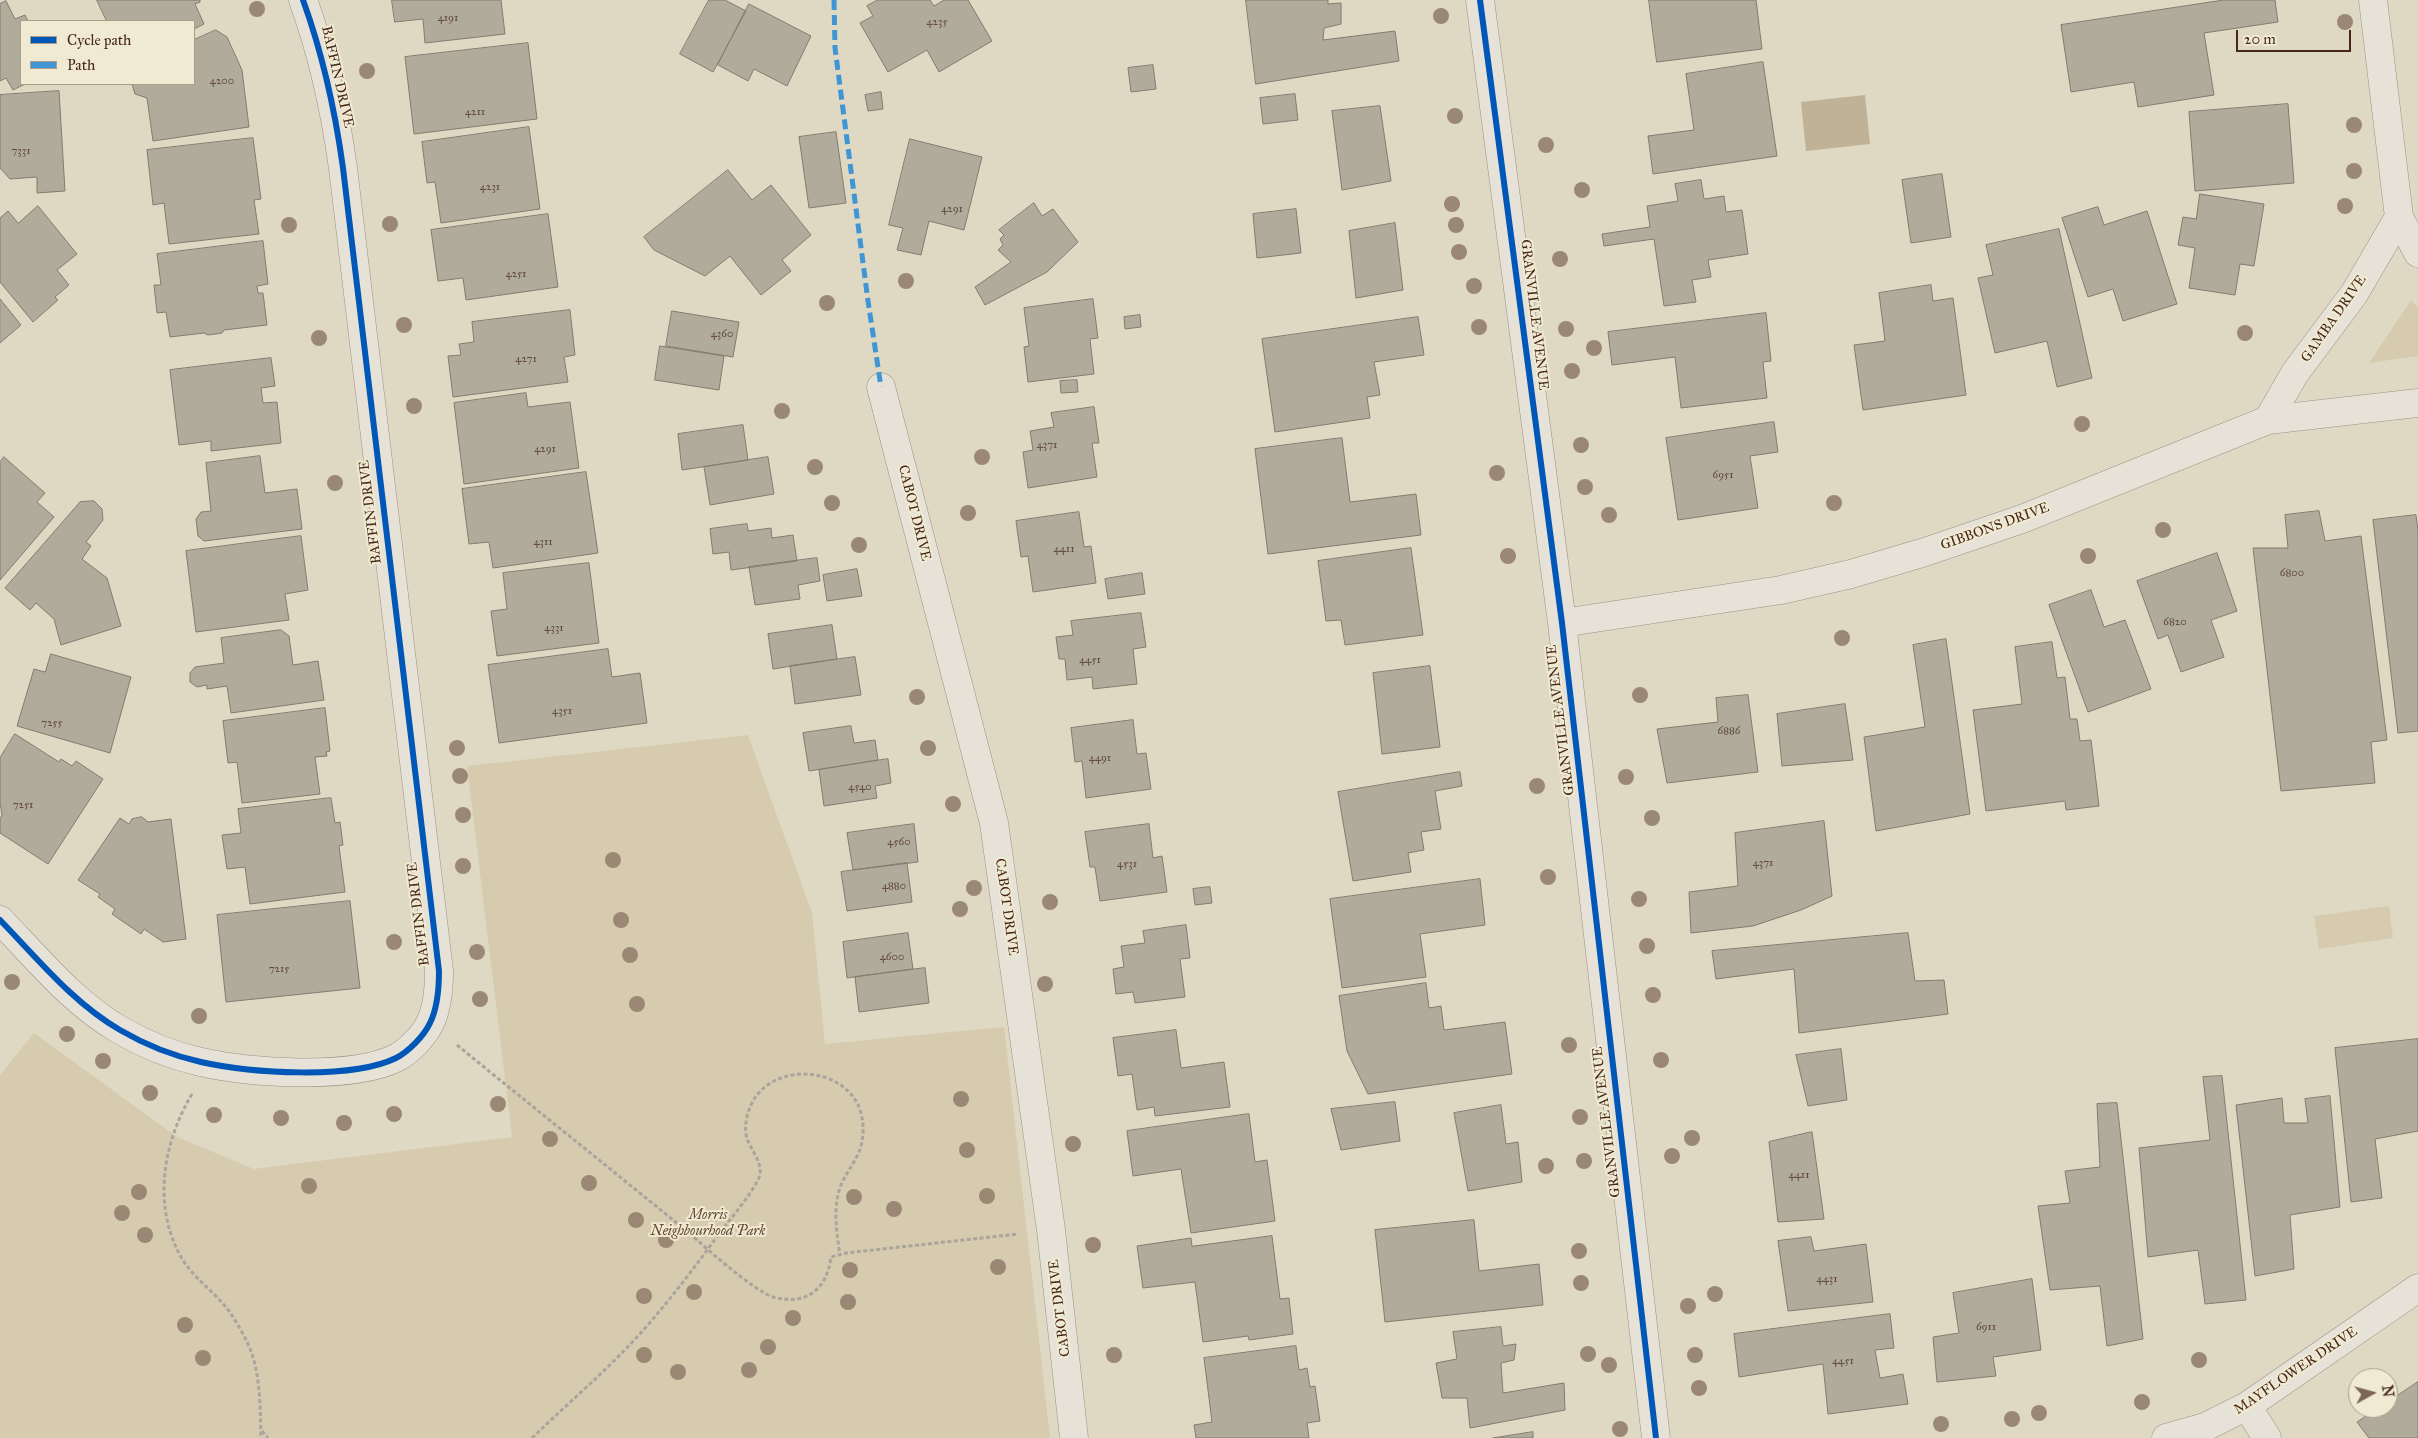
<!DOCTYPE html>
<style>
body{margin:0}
#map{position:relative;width:2418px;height:1438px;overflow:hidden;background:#dfd9c4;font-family:"IM FELL Great Primer",serif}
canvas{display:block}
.legend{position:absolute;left:20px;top:20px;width:175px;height:65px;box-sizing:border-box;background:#f1ead2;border:1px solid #ad9c89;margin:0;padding:6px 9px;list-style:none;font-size:15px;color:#46281b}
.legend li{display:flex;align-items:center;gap:10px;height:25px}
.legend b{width:25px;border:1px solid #ad9c89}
.north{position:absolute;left:2348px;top:1368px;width:50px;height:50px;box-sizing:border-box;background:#f1ead2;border:1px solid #ad9c89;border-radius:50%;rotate:83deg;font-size:14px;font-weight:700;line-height:20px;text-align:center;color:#46281b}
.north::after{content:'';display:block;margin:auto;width:18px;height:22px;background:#7c6656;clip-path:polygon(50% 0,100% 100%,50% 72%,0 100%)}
.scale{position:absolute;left:2236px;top:30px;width:115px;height:22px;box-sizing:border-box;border:2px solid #46281b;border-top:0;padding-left:6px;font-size:15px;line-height:18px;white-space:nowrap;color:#46281b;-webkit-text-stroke:4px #f1ead2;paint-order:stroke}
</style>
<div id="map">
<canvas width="2418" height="1438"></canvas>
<ul class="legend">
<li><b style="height:6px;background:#0057b8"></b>Cycle path</li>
<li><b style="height:6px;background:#4096d4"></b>Path</li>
</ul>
<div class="north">N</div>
<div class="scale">20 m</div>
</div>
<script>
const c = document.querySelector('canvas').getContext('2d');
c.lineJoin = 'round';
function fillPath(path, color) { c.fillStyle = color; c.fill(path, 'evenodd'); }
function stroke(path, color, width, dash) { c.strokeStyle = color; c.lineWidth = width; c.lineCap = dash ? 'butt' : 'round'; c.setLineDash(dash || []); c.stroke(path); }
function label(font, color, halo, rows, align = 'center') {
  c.font = font + ' "IM FELL Great Primer",serif'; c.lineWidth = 4; c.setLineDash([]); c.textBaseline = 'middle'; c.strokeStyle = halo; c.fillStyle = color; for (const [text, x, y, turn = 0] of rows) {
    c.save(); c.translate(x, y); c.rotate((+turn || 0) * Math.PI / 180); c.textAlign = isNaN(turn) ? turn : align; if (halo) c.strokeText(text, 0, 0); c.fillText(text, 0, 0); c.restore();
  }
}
fillPath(new Path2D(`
 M2411,300L2418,307V356L2369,363Z
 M748,735L812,913L825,1044L1004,1027L1050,1438H0V1075L34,1033L177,1137L254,1169L512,1137L467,766Z
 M2389,906L2393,938L2319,949L2314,916Z`), '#d6cbaf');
fillPath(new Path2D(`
 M1865,95L1870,144L1806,151L1801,102Z`), '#c0b296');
const building = new Path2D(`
 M97,0H200V2L195,4L204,24L194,29V21H107Z
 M392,0H501L505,34L425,43L423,19L395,22Z
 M709,0H725L746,11L713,72L680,54Z
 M878,0H930L934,6L944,0H968L992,41L939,72L927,50L888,72L860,23L873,16L867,6Z
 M1246,0H1328V4L1341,3V24L1324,28L1323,40L1395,31L1399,61L1256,84Z
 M1649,0H1756L1762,49L1657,62Z
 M2224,0H2275L2278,22L2204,33L2214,95L2138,107L2134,82L2071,92L2061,25Z
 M6,1L15,19L25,15L28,21H21V84H25L13,90L6,78L0,81V4Z
 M749,4L811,36L787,86L754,69L748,81L718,65Z
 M216,30L227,37L242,70L249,127L153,141L147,98L135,94L132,84H194V40Z
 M528,43L537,119L414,134L405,57Z
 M1763,62L1777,156L1653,174L1648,136L1694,130L1686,74Z
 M1153,65L1156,89L1131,92L1128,68Z
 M59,91L65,191L37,193V177L10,179L0,168V95Z
 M881,92L883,109L868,111L865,95Z
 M1295,94L1298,120L1263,124L1260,98Z
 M2288,104L2294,183L2195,191L2189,112Z
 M1380,106L1391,181L1342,190L1332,111Z
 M529,127L540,209L441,223L435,182L427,183L422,142Z
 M836,132L846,203L809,208L799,137Z
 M253,138L261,199L254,200L259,234L169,244L164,203L153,205L147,150Z
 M910,139L982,157L964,230L929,221L921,255L897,250L903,228L889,225Z
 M728,170L752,200L771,185L811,235L782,260L791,271L761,295L730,256L705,276L654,250L644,237Z
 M1942,174L1951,237L1911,243L1902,180Z
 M1701,180L1704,199L1724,196L1726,212L1742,210L1748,254L1708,260L1711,277L1692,280L1696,302L1664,306L1654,239L1604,246L1602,234L1650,227L1647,206L1678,201L1675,184Z
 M2200,194L2264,204L2254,266L2240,264L2235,295L2189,288L2195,248L2178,245L2183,217L2196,219Z
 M1034,203L1042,216L1053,209L1078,242L1047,272L985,305L975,287L1011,262L998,250L1003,245L1000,239L1004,235L999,230Z
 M38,206L77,254L57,270L69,285L55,297L58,300L33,322L0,282V218L8,211L18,223Z
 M2098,207L2104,225L2147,211L2177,304L2123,321L2113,289L2088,297L2062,218Z
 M1296,209L1301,253L1257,258L1253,214Z
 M548,214L558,287L466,300L463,278L438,281L431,230Z
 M1395,223L1403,290L1356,298L1349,231Z
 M2059,229L2092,378L2057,387L2047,341L1995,353L1978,278L1993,275L1986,245Z
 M263,241L268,284L257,286L258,293H263L267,325L224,330L222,333L208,335L204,333L170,337L166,312L157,313L154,285H161L157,254Z
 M1931,285L1933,301L1953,298L1966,395L1863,410L1854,345L1885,341L1879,293Z
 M0,299L21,325L0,343Z
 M1093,299L1098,338L1090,339L1094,374L1028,382L1024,347L1029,346L1024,308Z
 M570,310L575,355L564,357L568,382L453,397L448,356L461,355L459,344L474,342L472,322Z
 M672,311L739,322L733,357L666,346Z
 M1766,313L1771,361L1763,362L1767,398L1681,408L1675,357L1612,365L1608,332Z
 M1140,315L1141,327L1125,329L1124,317Z
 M1418,317L1424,355L1374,362L1380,395L1367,397L1370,418L1275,432L1262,339Z
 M660,346L724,356L719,390L655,380Z
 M271,358L275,386L261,388L263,403L277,402L281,443L211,451V441L179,445L170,370Z
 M1077,380L1078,392L1061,393L1060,381Z
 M526,393L528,407L570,402L579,468L464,484L454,403Z
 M1094,407L1099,443H1092L1097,477L1028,488L1023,452L1033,450L1030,431L1054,427L1051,413Z
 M1774,422L1778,452L1750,456L1758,508L1678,520L1666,438Z
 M743,425L748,460L682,470L678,434Z
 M1342,438L1350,502L1416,494L1421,535L1268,554L1255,449Z
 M260,456L265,493L297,489L302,529L204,541L198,536L196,519L201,512L211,511L206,463Z
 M4,457L45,493L37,502L54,517L0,580V462Z
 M768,457L774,494L710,505L704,467Z
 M586,472L598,553L493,568L489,542L469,544L462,489Z
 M94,501L102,509L103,520L86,542L91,546L82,559L107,578L121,626L61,645L54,619L36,603L30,610L5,588L80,502Z
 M2319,511L2325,541L2361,536L2387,740L2371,742L2375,783L2281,791L2253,548H2288L2285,515Z
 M1079,512L1084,547L1091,546L1096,583L1033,592L1028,556L1021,557L1016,521Z
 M2416,515L2418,531V731L2398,733L2373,520Z
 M747,524L748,531L771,528L772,538L793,535L797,561L731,570L729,552L713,554L710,529Z
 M301,536L308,590L285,594L289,620L196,632L186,551Z
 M1411,548L1423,635L1345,645L1341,620L1326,621L1318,561Z
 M2217,553L2237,611L2211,620L2224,657L2181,672L2168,635L2158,639L2137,581Z
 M817,558L820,581L798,585L800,599L755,605L749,567Z
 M589,563L599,643L497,656L491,611L507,609L503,573Z
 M857,569L862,596L827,601L823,575Z
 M1142,573L1145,594L1108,599L1105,579Z
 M2091,590L2104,627L2125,620L2151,689L2088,712L2049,605Z
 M1141,613L1146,647L1133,649L1137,684L1093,689L1092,677L1067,680L1065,659H1059L1056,637L1073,635L1071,621Z
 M832,625L837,659L773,669L768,634Z
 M281,630L289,636L293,665L318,661L324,700L231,713L227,686L207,689V685L197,687L190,682V673L195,667L224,663L221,638Z
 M1946,639L1970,814L1876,831L1864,737L1925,727L1913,645Z
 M2052,642L2057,678L2065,677L2070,719H2077L2080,741L2091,740L2099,806L2066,810L2065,801L1986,811L1973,710L2022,704L2015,647Z
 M608,649L612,677L640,673L647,723L499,743L488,665Z
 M51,654L131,677L110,753L17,726L34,669L45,672Z
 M855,657L861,695L795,704L790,666Z
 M1430,666L1440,747L1382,754L1373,673Z
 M1748,695L1758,772L1667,783L1657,729L1718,722L1716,698Z
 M1845,704L1853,760L1782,766L1777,714Z
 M325,708L330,751L326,752L327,756L315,757L320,794L242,803L237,762L228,763L223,721Z
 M1133,720L1137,754L1146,753L1151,789L1086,798L1082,761L1075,762L1071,728Z
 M851,726L854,743L875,740L878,760L809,771L803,733Z
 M15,734L59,762L61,759L72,766L76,761L103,779L48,864L0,833V819L2,815L0,802V758Z
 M888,759L891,783L875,786L877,798L824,806L819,770Z
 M1460,772L1462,786L1435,791L1441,829L1421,832L1424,850L1408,853L1411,872L1353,881L1338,792Z
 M331,798L335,823L340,822L343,845L339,846L345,892L250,904L245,867L227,869L222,835L241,833L238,809Z
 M142,817L148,822L171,819L186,939L163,942L144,929L141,934L112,914L115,909L98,897L100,894L78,880L120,818L129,824L132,819Z
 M1824,821L1832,896L1801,910L1753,926L1691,933L1689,892L1738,886L1735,833Z
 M914,824L918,862L853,870L847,833Z
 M1149,824L1153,858L1162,856L1167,892L1100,901L1095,867H1090L1085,832Z
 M907,863L912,902L847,911L841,872Z
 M1480,879L1485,925L1420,934L1426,977L1342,988L1330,899Z
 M1210,887L1212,903L1195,905L1193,889Z
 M350,901L360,988L226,1002L217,915Z
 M1186,925L1190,958L1180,959L1185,997L1135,1003L1133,992L1116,994L1113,969L1124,967L1121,946L1145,943L1143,931Z
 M908,933L913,969L847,978L843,942Z
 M1908,933L1915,981L1944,980L1948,1014L1799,1033L1794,969L1716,979L1712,951Z
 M925,968L929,1003L859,1012L855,977Z
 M1426,983L1429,1008L1441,1006L1444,1030L1505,1022L1512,1074L1368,1094L1347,1051L1339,996Z
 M1176,1030L1181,1068L1224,1062L1230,1107L1155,1116L1154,1107L1137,1110L1132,1074L1118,1076L1113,1038Z
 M2418,1039V1131L2375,1139L2382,1198L2351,1202L2335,1048Z
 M1841,1049L1847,1100L1808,1106L1796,1055Z
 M2222,1076L2246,1300L2205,1304L2198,1250L2148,1257L2139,1148L2210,1140L2203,1077Z
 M2330,1096L2340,1207L2290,1215L2294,1269L2255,1276L2236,1105L2282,1098L2284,1123H2308L2305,1099Z
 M1395,1102L1400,1141L1341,1150L1331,1109Z
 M2117,1103L2143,1339L2107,1346L2100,1286L2050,1290L2038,1206L2070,1203L2065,1171L2100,1167L2097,1104Z
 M1501,1105L1506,1144L1518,1142L1522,1182L1468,1191L1454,1113Z
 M1249,1114L1255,1162L1267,1160L1275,1221L1191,1233L1181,1169L1133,1176L1127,1131Z
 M1812,1132L1824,1219L1778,1222L1769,1142Z
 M1474,1220L1479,1271L1539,1264L1543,1305L1385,1322L1375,1230Z
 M1272,1236L1280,1299L1289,1298L1293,1334L1249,1340L1248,1336L1203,1342L1195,1282L1143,1288L1137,1246L1191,1238L1192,1246Z
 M1811,1237L1814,1251L1866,1244L1873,1302L1788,1311L1778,1241Z
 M2032,1279L2041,1350L1993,1357L1996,1376L1937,1382L1933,1337L1959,1333L1953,1293Z
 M1890,1314L1894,1348L1875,1350L1880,1378L1903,1374L1908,1404L1828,1414L1823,1364L1739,1377L1734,1334Z
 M1501,1327L1503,1346L1516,1344L1514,1360L1501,1363L1503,1393L1564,1383L1565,1410L1470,1428L1467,1398H1442L1436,1363L1457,1359L1453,1332Z
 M1296,1346L1299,1370L1307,1368L1310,1387L1315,1386L1320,1421L1307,1423L1309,1438H1196L1194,1425L1212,1422L1204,1358Z
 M2418,1382V1438H2369L2357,1422L2378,1408H2388V1402Z
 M1533,1432V1438H1493Z`);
fillPath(building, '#b1ab9c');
stroke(building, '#837b6f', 1);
const minor = new Path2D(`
 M1480,0L1562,623L1656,1438
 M2399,217L2418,253
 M881,387L994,823L1051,1230L1074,1438
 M2268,420L2295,373L2354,294L2399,217L2373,0
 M1562,623L1781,590L1851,574L1925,552L2022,519L2268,420L2418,403
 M0,920C37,958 73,1003 120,1030C144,1044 174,1056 201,1062C250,1073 351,1080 396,1058C408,1052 424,1036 430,1023C438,1007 439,988 439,971L343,168C335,110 323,55 303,0
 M2247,1406L2267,1438
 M2166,1438L2205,1427L2247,1406L2418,1288`);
stroke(minor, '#999285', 29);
stroke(new Path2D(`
 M457,1045C534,1108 612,1170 689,1233C706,1248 754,1291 773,1297C807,1306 827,1289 831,1257L846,1253L1018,1234
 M192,1094C163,1143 152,1205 181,1257C193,1278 215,1292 229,1311C236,1321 243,1333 248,1344C261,1372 260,1408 261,1438
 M262,1431L268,1438
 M532,1438C567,1404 605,1372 638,1336C666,1305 692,1271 716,1238C730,1219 747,1200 758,1180C765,1166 753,1153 748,1141C742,1128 748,1106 757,1095C782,1064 838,1068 857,1103C865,1117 865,1140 858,1154C852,1167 843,1177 839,1191C833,1212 837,1234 840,1255`), '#aaa49c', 3, [4, 2.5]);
stroke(minor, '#e6e2d8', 28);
stroke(new Path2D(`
 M834,0L835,48L868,301L881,387`), '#4096d4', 5, [10, 5]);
stroke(new Path2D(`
 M1480,0L1562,623L1656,1438
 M0,920C37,958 73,1003 120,1030C144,1044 174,1056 201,1062C250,1073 351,1080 396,1058C408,1052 424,1036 430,1023C438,1007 439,988 439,971L343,168C335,110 323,55 303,0`), '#0057b8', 6);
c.fillStyle = '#9a8875';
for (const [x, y] of [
 [257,9],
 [1441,16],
 [2345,22],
 [367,71],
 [1455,116],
 [2354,125],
 [1546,145],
 [2354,171],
 [1582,190],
 [1452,204],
 [2345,206],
 [390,224],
 [289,225],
 [1456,225],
 [1459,252],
 [1560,259],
 [906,281],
 [1474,286],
 [827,303],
 [404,325],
 [1479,327],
 [1566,329],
 [2245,333],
 [319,338],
 [1594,348],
 [1572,371],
 [414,406],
 [782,411],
 [2082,424],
 [1581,445],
 [982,457],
 [815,467],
 [1497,473],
 [335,483],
 [1585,487],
 [832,503],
 [1834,503],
 [968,513],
 [1609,515],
 [2163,530],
 [859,545],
 [1508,556],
 [2088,556],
 [1842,638],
 [1640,695],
 [917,697],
 [457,748],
 [928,748],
 [460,776],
 [1626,777],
 [1537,786],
 [953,804],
 [463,815],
 [1652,818],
 [613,860],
 [463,866],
 [1548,877],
 [974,888],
 [1639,899],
 [1050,902],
 [960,909],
 [621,920],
 [394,942],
 [1647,946],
 [477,952],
 [630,955],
 [12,982],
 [1045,984],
 [1653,995],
 [480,999],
 [637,1004],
 [199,1016],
 [67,1034],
 [1569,1045],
 [1661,1060],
 [103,1061],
 [150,1093],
 [961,1099],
 [498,1104],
 [394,1114],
 [214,1115],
 [1580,1117],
 [281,1118],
 [344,1123],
 [1692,1138],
 [550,1139],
 [1073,1144],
 [967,1150],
 [1672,1156],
 [1584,1161],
 [1546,1166],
 [589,1183],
 [309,1186],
 [139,1192],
 [987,1196],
 [854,1197],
 [894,1209],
 [122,1213],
 [636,1220],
 [145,1235],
 [666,1240],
 [1093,1245],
 [1579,1251],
 [998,1267],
 [850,1270],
 [1581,1283],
 [694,1292],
 [1715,1294],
 [644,1296],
 [848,1302],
 [1688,1306],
 [793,1318],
 [185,1325],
 [768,1347],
 [1588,1354],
 [644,1355],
 [1114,1355],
 [1695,1355],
 [203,1358],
 [2199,1360],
 [1609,1365],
 [749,1370],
 [678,1372],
 [1699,1388],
 [2142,1402],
 [2039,1413],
 [2012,1419],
 [1941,1424],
 [1620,1429]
]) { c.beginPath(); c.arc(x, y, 8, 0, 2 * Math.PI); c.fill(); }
label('11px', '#61493b', null, [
 ["4191",448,18],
 ["4235",937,22],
 ["4200",222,81],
 ["4211",475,112],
 ["7331",21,151],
 ["4231",490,187],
 ["4291",952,209],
 ["4251",516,274],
 ["4360",722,334],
 ["4271",526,359],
 ["4371",1047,445],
 ["4291",545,449],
 ["6951",1723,475],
 ["4311",543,542],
 ["4411",1064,549],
 ["6800",2292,573],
 ["6820",2175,622],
 ["4331",554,628],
 ["4451",1090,660],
 ["4351",562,711],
 ["7255",52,723],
 ["6886",1729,731],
 ["4491",1100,758],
 ["4540",860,787],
 ["7251",23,805],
 ["4560",899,842],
 ["4371",1763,863],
 ["4531",1127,864],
 ["4880",894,886],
 ["4600",892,957],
 ["7215",279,969],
 ["4411",1799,1175],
 ["4431",1827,1279],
 ["6911",1986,1327],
 ["4451",1843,1361]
]);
label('14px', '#46281b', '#f1ead2', [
 ["BAFFIN DRIVE",337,77,77],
 ["GRANVILLE AVENUE",1534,315,83],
 ["GAMBA DRIVE",2334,319,-55],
 ["BAFFIN DRIVE",371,512,-97],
 ["CABOT DRIVE",914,513,76],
 ["GIBBONS DRIVE",1995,527,-20],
 ["GRANVILLE AVENUE",1561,720,-97],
 ["CABOT DRIVE",1006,907,82],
 ["BAFFIN DRIVE",419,914,-97],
 ["GRANVILLE AVENUE",1607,1122,-97],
 ["CABOT DRIVE",1060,1308,-97],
 ["MAYFLOWER DRIVE",2296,1371,-34]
]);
label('italic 14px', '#614635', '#f1ead2', [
 ["Morris",708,1216],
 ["Neighbourhood Park",708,1232]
]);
</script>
